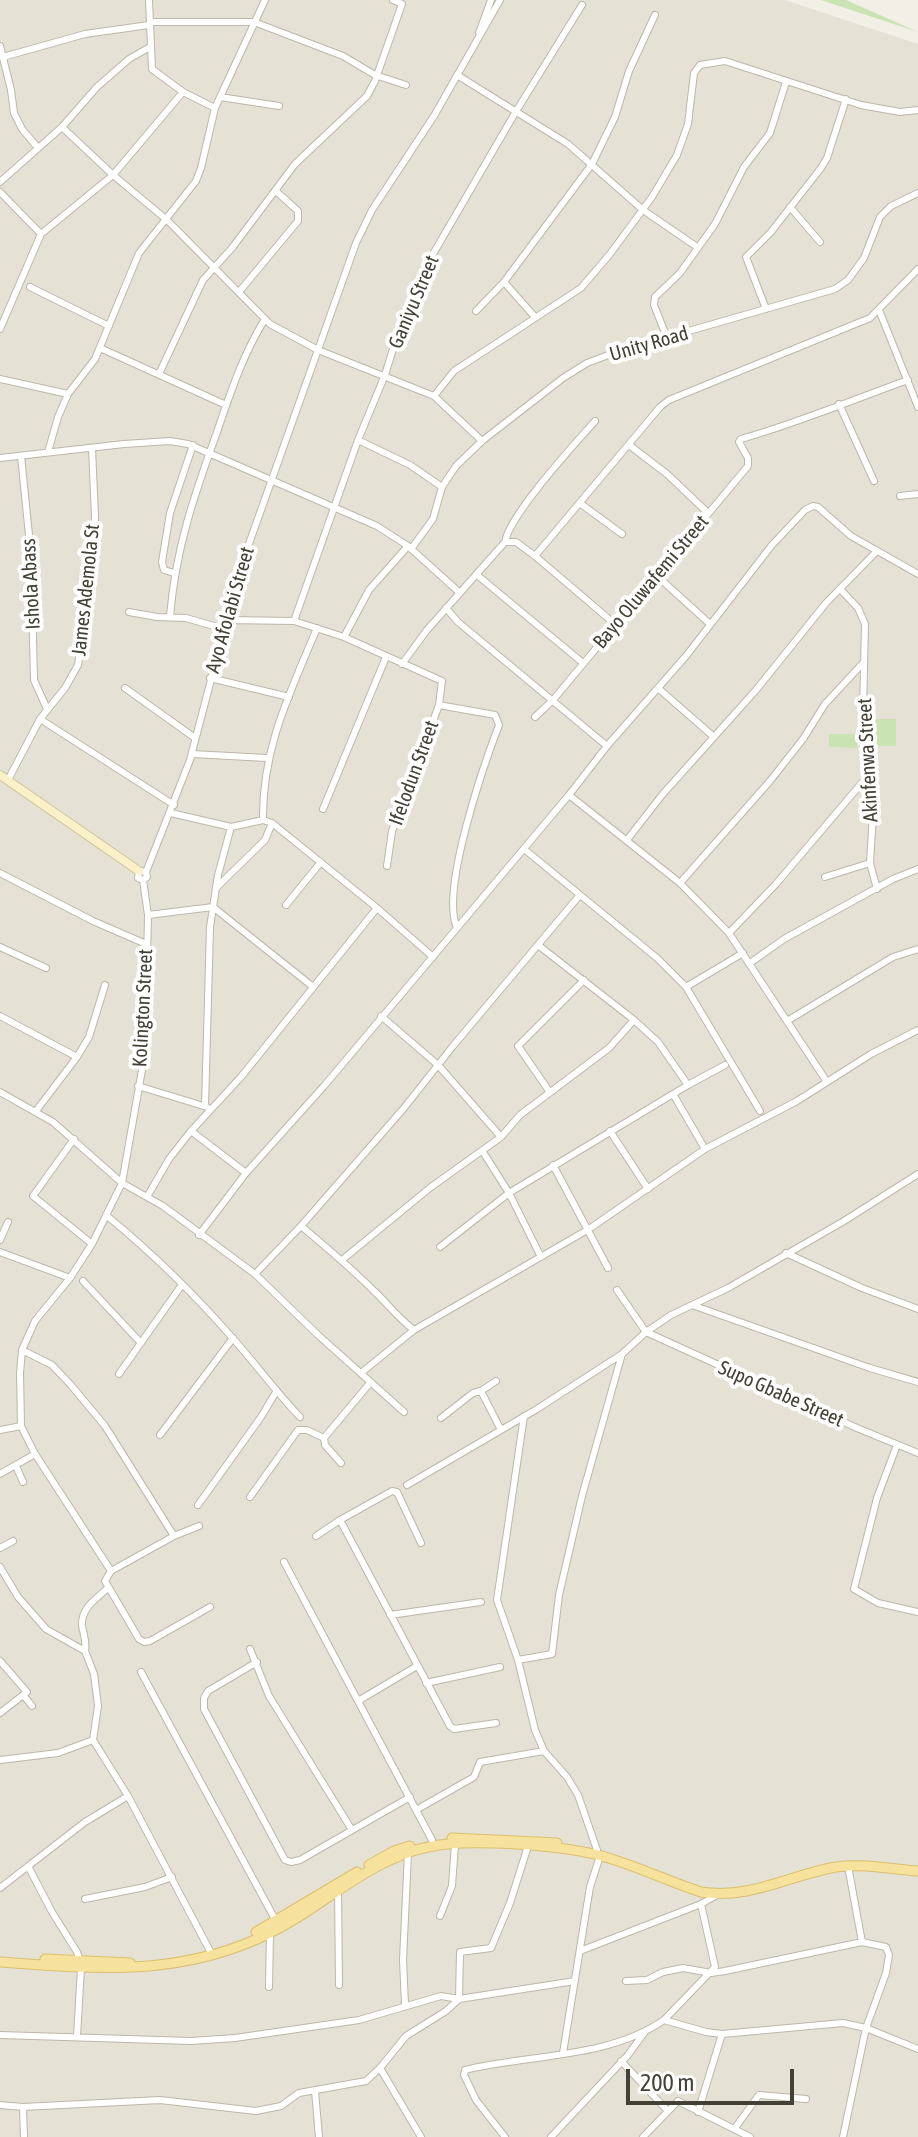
<!DOCTYPE html>
<style>
body{margin:0}
#map{position:relative;width:918px;height:2137px;overflow:hidden;background:#f2efe7;font-family:"Asap Condensed",sans-serif}
canvas{display:block}
.scale{position:absolute;left:626px;top:2069px;width:168px;height:36px;box-sizing:border-box;border:4px solid #444036;border-top:0;padding-left:10px;font-size:24px;line-height:28px;white-space:nowrap;color:#444036;-webkit-text-stroke:6px #fff;paint-order:stroke}
</style>
<div id="map">
<canvas width="918" height="2137"></canvas>
<div class="scale">200 m</div>
</div>
<script>
const c = document.querySelector('canvas').getContext('2d');
c.lineJoin = 'round';
function fillPath(path, color) { c.fillStyle = color; c.fill(path, 'evenodd'); }
function stroke(path, color, width, dash) { c.strokeStyle = color; c.lineWidth = width; c.lineCap = dash ? 'butt' : 'round'; c.setLineDash(dash || []); c.stroke(path); }
function label(font, color, halo, rows, align = 'center') {
  c.font = font + ' "Asap Condensed",sans-serif'; c.lineWidth = 8; c.setLineDash([]); c.textBaseline = 'middle'; c.strokeStyle = halo; c.fillStyle = color; for (const [text, x, y, turn = 0] of rows) {
    c.save(); c.translate(x, y); c.rotate((+turn || 0) * Math.PI / 180); c.textAlign = isNaN(turn) ? turn : align; if (halo) c.strokeText(text, 0, 0); c.fillText(text, 0, 0); c.restore();
  }
}
fillPath(new Path2D(`
 M0,0H785L918,44V2137H0Z`), '#e5e1d5');
fillPath(new Path2D(`
 M821,0H846L918,32Z
 M866,719H896V746H867Z
 M829,734H858L857,748L829,747Z`), '#cae3b3');
const street = new Path2D(`
 M149,0L152,69L183,92L215,108
 M150,22H254L343,56L375,75L406,85
 M479,33L491,0
 M0,46L11,90L14,113L22,129L38,148
 M3,57L85,34L149,25
 M457,75L568,144L643,210L697,247
 M220,97L279,106
 M62,127L113,175L167,220L270,324L318,350L434,396L482,441
 M0,182L62,127L97,87L129,59L150,47
 M0,192L41,234
 M790,207L820,242
 M504,282L534,316
 M30,287L109,326
 M239,292L298,221V211L277,192
 M766,309L746,257L771,232L821,168L827,158L846,99
 M879,310L918,407
 M476,311L504,282L592,164L615,117L629,71L655,15
 M0,329L41,234L113,175L183,92
 M667,338L654,305L655,297L680,273L715,224L744,167L770,133L786,82
 M100,348L226,405
 M159,374L203,280L232,248L295,164L367,96L375,81L402,4L393,0
 M0,379L68,394
 M434,396L454,371L581,288L610,254L652,197L677,155L688,124L694,73L700,65L725,61L861,105L900,112L918,110
 M839,404L874,481
 M358,440L410,465L442,487
 M629,445L667,474L708,513
 M48,452L58,417L68,394L95,359L139,253L196,181L201,168L215,108L265,0
 M21,456L31,555L34,680L47,709
 M0,458L124,444L170,441L188,444L377,526L408,546L460,593
 M900,496L918,494
 M581,504L622,534
 M505,542H516L535,556L616,625
 M411,549L433,519L442,487L456,466L482,441L563,378L587,363L619,351L835,289L848,280L864,258L880,217L891,206L918,193
 M535,556L660,407L669,400L870,318L918,269
 M174,573L164,570L162,562L170,513L193,445
 M477,575L583,663
 M657,576L710,624
 M841,590L858,608L865,624L863,711L866,778L873,813L870,863L877,889
 M446,608L458,622L607,746
 M129,612L157,617L186,618L224,629
 M170,616C176,547 194,496 217,432C230,394 243,354 265,319
 M227,620L294,621L344,637L442,681L439,705L392,831L387,866
 M294,621L358,440L385,375L397,336L422,273L515,113L582,5
 M344,637L369,590L408,546
 M402,664L427,630L505,542C510,514 574,445 595,421
 M210,678L289,697
 M125,688L195,738
 M659,689L714,737
 M439,705L495,715L499,725C484,764 440,891 457,928
 M535,717L553,700L748,466V458L739,442L741,439C798,423 852,400 908,380
 M40,719L174,805
 M192,754L267,758
 M8,780L40,719L65,688L78,665L93,553L95,517L92,448
 M569,795L680,883L729,933L827,1082
 M323,809L386,657
 M171,813L231,827
 M263,820C262,748 290,693 317,628
 M627,840L662,795L756,690L826,603L876,552
 M524,849L657,958L686,987L760,1111
 M146,872L139,871L138,878L143,880L147,877L146,872L190,760L240,569L356,243L372,210L434,116L500,0
 M0,873L93,921L146,944
 M825,877L870,863
 M143,880L148,915L145,1053L122,1183L92,1244L70,1278L35,1321L22,1350L20,1373L21,1426L35,1454L111,1571L105,1581L139,1639L144,1642L150,1641L210,1607
 M680,883L770,781L803,739L825,704L864,662
 M216,888L265,840L272,823
 M286,905L321,862
 M148,915L213,907L312,986
 M729,933L776,884L866,778
 M538,945L634,1020L658,1042L688,1085L725,1065
 M0,947L46,968
 M750,963L784,939L893,879L918,869
 M686,987L743,953
 M0,1016L77,1057
 M787,1021L893,957L918,949
 M688,1085L673,1094L705,1149
 M138,1086L207,1107
 M549,1091L518,1046L584,980
 M0,1092L53,1122L122,1183L163,1206L255,1274L318,1335L404,1412
 M205,1106L210,927L218,875L231,827L263,820L272,823L377,908L433,957
 M36,1111L77,1057L89,1037L105,985
 M191,1131L246,1173
 M610,1131L648,1189
 M501,1137L520,1115L609,1048L634,1020
 M74,1139L33,1196L92,1244
 M483,1152L509,1193L673,1094
 M553,1165L608,1268
 M147,1197L169,1159L191,1131L241,1077L377,908
 M106,1215C151,1252 198,1298 236,1342C258,1367 277,1393 300,1417
 M301,1226C326,1247 350,1267 373,1290C388,1304 398,1318 414,1330
 M199,1235L246,1173L324,1086L569,795L607,746L686,656L772,545L805,510L813,506L818,507L851,536L918,574
 M0,1240L8,1222
 M440,1247L509,1193L541,1257
 M0,1252L70,1278
 M786,1253L862,1288L918,1309
 M342,1260L431,1187L501,1137L438,1065L381,1016
 M255,1274L301,1226L404,1108L453,1046L579,896
 M83,1281L141,1343
 M617,1290L646,1332L857,1428L918,1453
 M692,1305L870,1368L918,1382
 M22,1350L52,1365L70,1384L105,1426L174,1536
 M361,1373L414,1330L589,1229L705,1149L797,1101L871,1054L918,1030
 M119,1374L181,1286
 M496,1381L481,1391L501,1430
 M524,1416L497,1600L518,1660L535,1730L544,1751L567,1777L578,1795L597,1850
 M441,1418L473,1393L481,1391
 M0,1430L21,1426
 M160,1435L233,1338
 M324,1438L370,1383
 M897,1445L877,1498L854,1589L878,1603L918,1612
 M16,1466L23,1482
 M0,1474L35,1454
 M407,1485L537,1409L622,1354
 M250,1497L298,1430H307L324,1438L325,1445L341,1463
 M198,1505L261,1417L276,1392
 M340,1520L450,1726L454,1729L496,1723
 M316,1536L340,1520L392,1491L397,1492L421,1543
 M0,1548L13,1541
 M284,1562L432,1840
 M0,1567L18,1597L46,1629L85,1651L94,1674L98,1706L93,1740L58,1753L0,1760
 M111,1571L174,1536L199,1526
 M390,1615L481,1602
 M250,1649L269,1696L352,1830
 M85,1651C87,1641 83,1634 82,1625C81,1608 97,1598 108,1588
 M518,1660L552,1654L559,1595L582,1496L622,1354L646,1332L671,1315L728,1288L844,1221L918,1174
 M0,1661L27,1692L0,1713
 M257,1662L208,1691L204,1698V1709L285,1860L291,1862L300,1860L410,1797
 M141,1672L276,1921
 M426,1683L500,1667
 M24,1696L32,1706
 M358,1701L417,1666
 M93,1740L128,1796L210,1951
 M416,1810L474,1777L480,1762L544,1751
 M848,1866L862,1942
 M29,1868L52,1912L77,1952L80,1961
 M0,1888L85,1822L128,1796
 M338,1889L339,1985
 M85,1899L145,1887L172,1877
 M440,1916L452,1886L455,1844
 M580,1951L701,1904L717,1895
 M626,1981L647,1980L663,1972L683,1968L711,1973L725,1971L862,1942L886,1947L889,1955L886,1973L866,2028L843,2137
 M269,1987L270,1932
 M405,2005L403,1960L408,1853
 M664,2020L715,1967L701,1904
 M0,2035L191,2041L235,2038L359,2020L441,1996L459,1999L575,1981
 M77,2036L81,1968
 M563,2053L590,1887L600,1856
 M621,2061L667,2110
 M315,2091L319,2137
 M0,2105L23,2107L160,2100L256,2111L281,2106L299,2093L366,2081L380,2068
 M23,2107L24,2137
 M698,2112L722,2034
 M735,2128L759,2095L806,2099
 M421,2137L380,2068L406,2036L446,2011L459,1999L460,1952L491,1948L510,1903L528,1846
 M505,2137L476,2100L464,2075L465,2070C530,2054 607,2059 664,2020L706,2032L722,2034L843,2023L866,2028L918,2049
 M551,2137L628,2055L644,2033
 M643,2137L678,2101L750,2137`);
const secondary = new Path2D(`
 M0,775L139,871`);
const primary = new Path2D(`
 M452,1838L557,1843
 M369,1865L394,1851L410,1846
 M256,1932L357,1872
 M45,1959L130,1963
 M0,1962C106,1970 200,1978 295,1919C337,1893 379,1857 428,1847C468,1838 557,1845 598,1855C633,1864 667,1881 701,1892C749,1900 790,1875 836,1867C863,1863 891,1869 918,1871`);
stroke(street, '#bdb7aa', 8);
stroke(secondary, '#cec49a', 10);
stroke(primary, '#dabf6d', 11);
stroke(street, '#fff', 6);
stroke(secondary, '#faf1c9', 8);
stroke(primary, '#f6e29c', 9);
label('20px', '#444036', '#fff', [
 ["Ganiyu Street",414,302,-67],
 ["Unity Road",649,344,-16],
 ["Bayo Oluwafemi Street",651,582,-50],
 ["Ishola Abass",31,584,-93],
 ["James Ademola St",86,590,-84],
 ["Ayo Afolabi Street",230,610,-74],
 ["Akinfenwa Street",868,760,-93],
 ["Ifelodun Street",414,773,-70],
 ["Kolington Street",143,1008,-87],
 ["Supo Gbabe Street",781,1394,24]
]);
</script>
